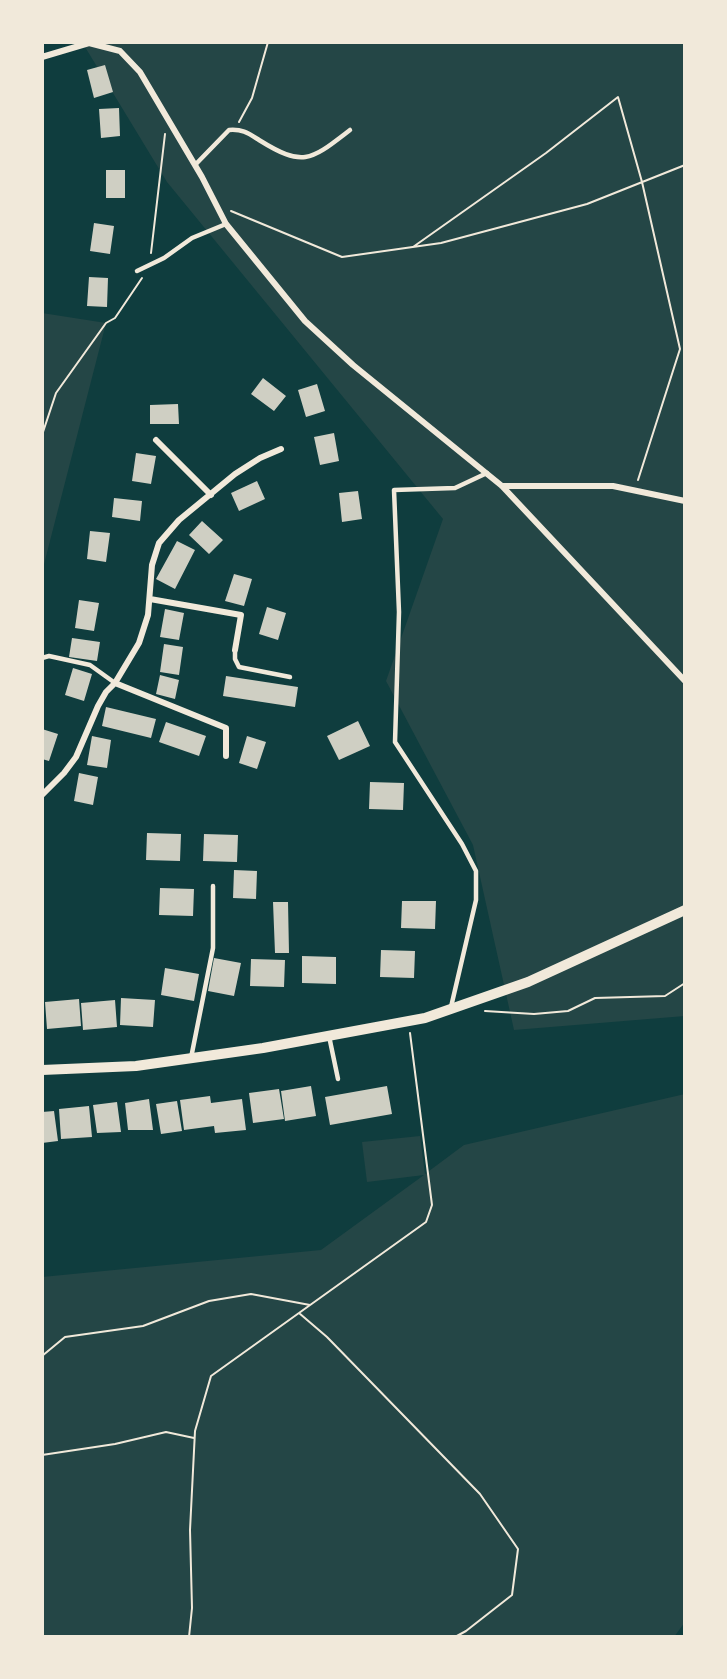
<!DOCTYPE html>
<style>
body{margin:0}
#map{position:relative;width:727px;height:1679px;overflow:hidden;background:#0f3d3e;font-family:"PT Sans",sans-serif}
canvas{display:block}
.frame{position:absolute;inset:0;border:44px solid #f1e9da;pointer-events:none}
</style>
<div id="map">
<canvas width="727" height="1679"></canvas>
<div class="frame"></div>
</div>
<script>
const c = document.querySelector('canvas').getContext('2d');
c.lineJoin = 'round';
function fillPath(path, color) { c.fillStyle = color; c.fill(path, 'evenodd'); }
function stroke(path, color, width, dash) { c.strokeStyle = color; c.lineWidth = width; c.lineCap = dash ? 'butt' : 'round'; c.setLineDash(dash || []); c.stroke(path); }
fillPath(new Path2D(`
 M82,42H685V1016L514,1030L473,845L386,681L443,519L167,182Z
 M42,313L106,323L42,572Z
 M685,1094V1622L674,1637H42V1277L321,1250L424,1175L367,1182L362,1142L420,1136L425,1174L464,1145Z`), '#244646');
fillPath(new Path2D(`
 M105,65L113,92L94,98L87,70Z
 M119,108L120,136L101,138L99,109Z
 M106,170H125V198H106Z
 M94,223L114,226L110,254L90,251Z
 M89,277L108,278L107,307L87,306Z
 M263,378L286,396L274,411L251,394Z
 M317,384L325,411L306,417L298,390Z
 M178,404L179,424H150V405Z
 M334,433L339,461L320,465L314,437Z
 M136,453L156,456L151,484L132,481Z
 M257,481L265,499L239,511L231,493Z
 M358,491L362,519L342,522L339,493Z
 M114,498L142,501L140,521L112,517Z
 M202,521L223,540L209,554L189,535Z
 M90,531L110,533L106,562L87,559Z
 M177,541L195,550L175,589L156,579Z
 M234,574L252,579L244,606L225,601Z
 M79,600L99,603L94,631L75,628Z
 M267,607L286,613L278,640L259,634Z
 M165,609L184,613L179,640L160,637Z
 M72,638L100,642L97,661L69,657Z
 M164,644L183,647L179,675L160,672Z
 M73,668L92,674L84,701L65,695Z
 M160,675L179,680L175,699L156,694Z
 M226,676L298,687L295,707L223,696Z
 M106,707L156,719L151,738L102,726Z
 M358,721L370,746L339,760L327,736Z
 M166,722L206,736L199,756L159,742Z
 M42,729L58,734L49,761L42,759Z
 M92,736L111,740L107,768L87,765Z
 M247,736L266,742L257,769L239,763Z
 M79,773L98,777L93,805L74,801Z
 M370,782L404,783L403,810L369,809Z
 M147,833L181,834L180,861L146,860Z
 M204,834L238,835L237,862L203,861Z
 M234,870L257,871L256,899L233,898Z
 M160,888L194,889L193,916L159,915Z
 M402,901H436L435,929L401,928Z
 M273,902H288L289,953H275Z
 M381,950L415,951L414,978L380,977Z
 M302,956L336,957V984L302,983Z
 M214,958L241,963L234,996L208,991Z
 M251,959L285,960L284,987L250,986Z
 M165,968L199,974L194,1001L161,995Z
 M121,998L155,1000L153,1027L120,1025Z
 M79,999L81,1026L47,1029L45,1002Z
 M115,1000L117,1027L83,1030L81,1003Z
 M311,1086L316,1116L285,1121L281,1091Z
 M387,1086L392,1114L330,1125L325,1097Z
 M279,1089L284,1119L253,1123L249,1093Z
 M210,1096L211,1103L242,1099L246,1130L215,1133L214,1126L184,1130L180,1100Z
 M149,1099L153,1130H128L125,1103Z
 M177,1101L182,1131L161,1134L156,1104Z
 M117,1102L121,1132L97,1133L93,1105Z
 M89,1106L92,1137L61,1139L59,1109Z
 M54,1111L58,1141L42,1143V1112Z`), '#cfcfc3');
stroke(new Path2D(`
 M239,122L252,98L268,42
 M231,211L342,257L441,243L587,204L685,165
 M413,247L546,153L618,97L642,182L680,349L638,480
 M151,253L165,134
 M42,435L56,393L106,323L115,318L142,278
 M485,1011L534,1014L568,1011L595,998L665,996L685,983
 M299,1313L327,1337L480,1494L518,1549L512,1595L466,1631L455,1637
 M42,1356L65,1337L143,1326L209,1301L251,1294L310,1305
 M42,1455L115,1444L166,1432L194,1438
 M189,1637L192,1608L190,1530L195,1431L211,1376L426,1222L432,1205L410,1033`), '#f1e9da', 2);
stroke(new Path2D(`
 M195,165L229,130C243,129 248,133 259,140C304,168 311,160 350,130
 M137,271L164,258L192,238L226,224
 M235,650V659L239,667L290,677
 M42,658L49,656L90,665L115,683
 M451,1007L476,900V871L462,844L395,742L399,612L394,490L455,488L487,473
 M329,1036L338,1079
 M191,1058L213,948V886`), '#f1e9da', 4.5);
stroke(new Path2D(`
 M42,57L89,43L120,51L140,72L202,177L226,224L305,321L353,365L502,486L685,681
 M156,440L211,495
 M502,486H613L685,501
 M150,599L241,615L235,650
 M115,683L226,728V756
 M42,795L64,773L76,757L98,706L106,692L115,683L139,643L148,615L152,565L159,543L179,520L235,474L260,458L281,449`), '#f1e9da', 6);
stroke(new Path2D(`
 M42,1070L136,1066L263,1048L425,1018L528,982L685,910`), '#f1e9da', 10);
</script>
